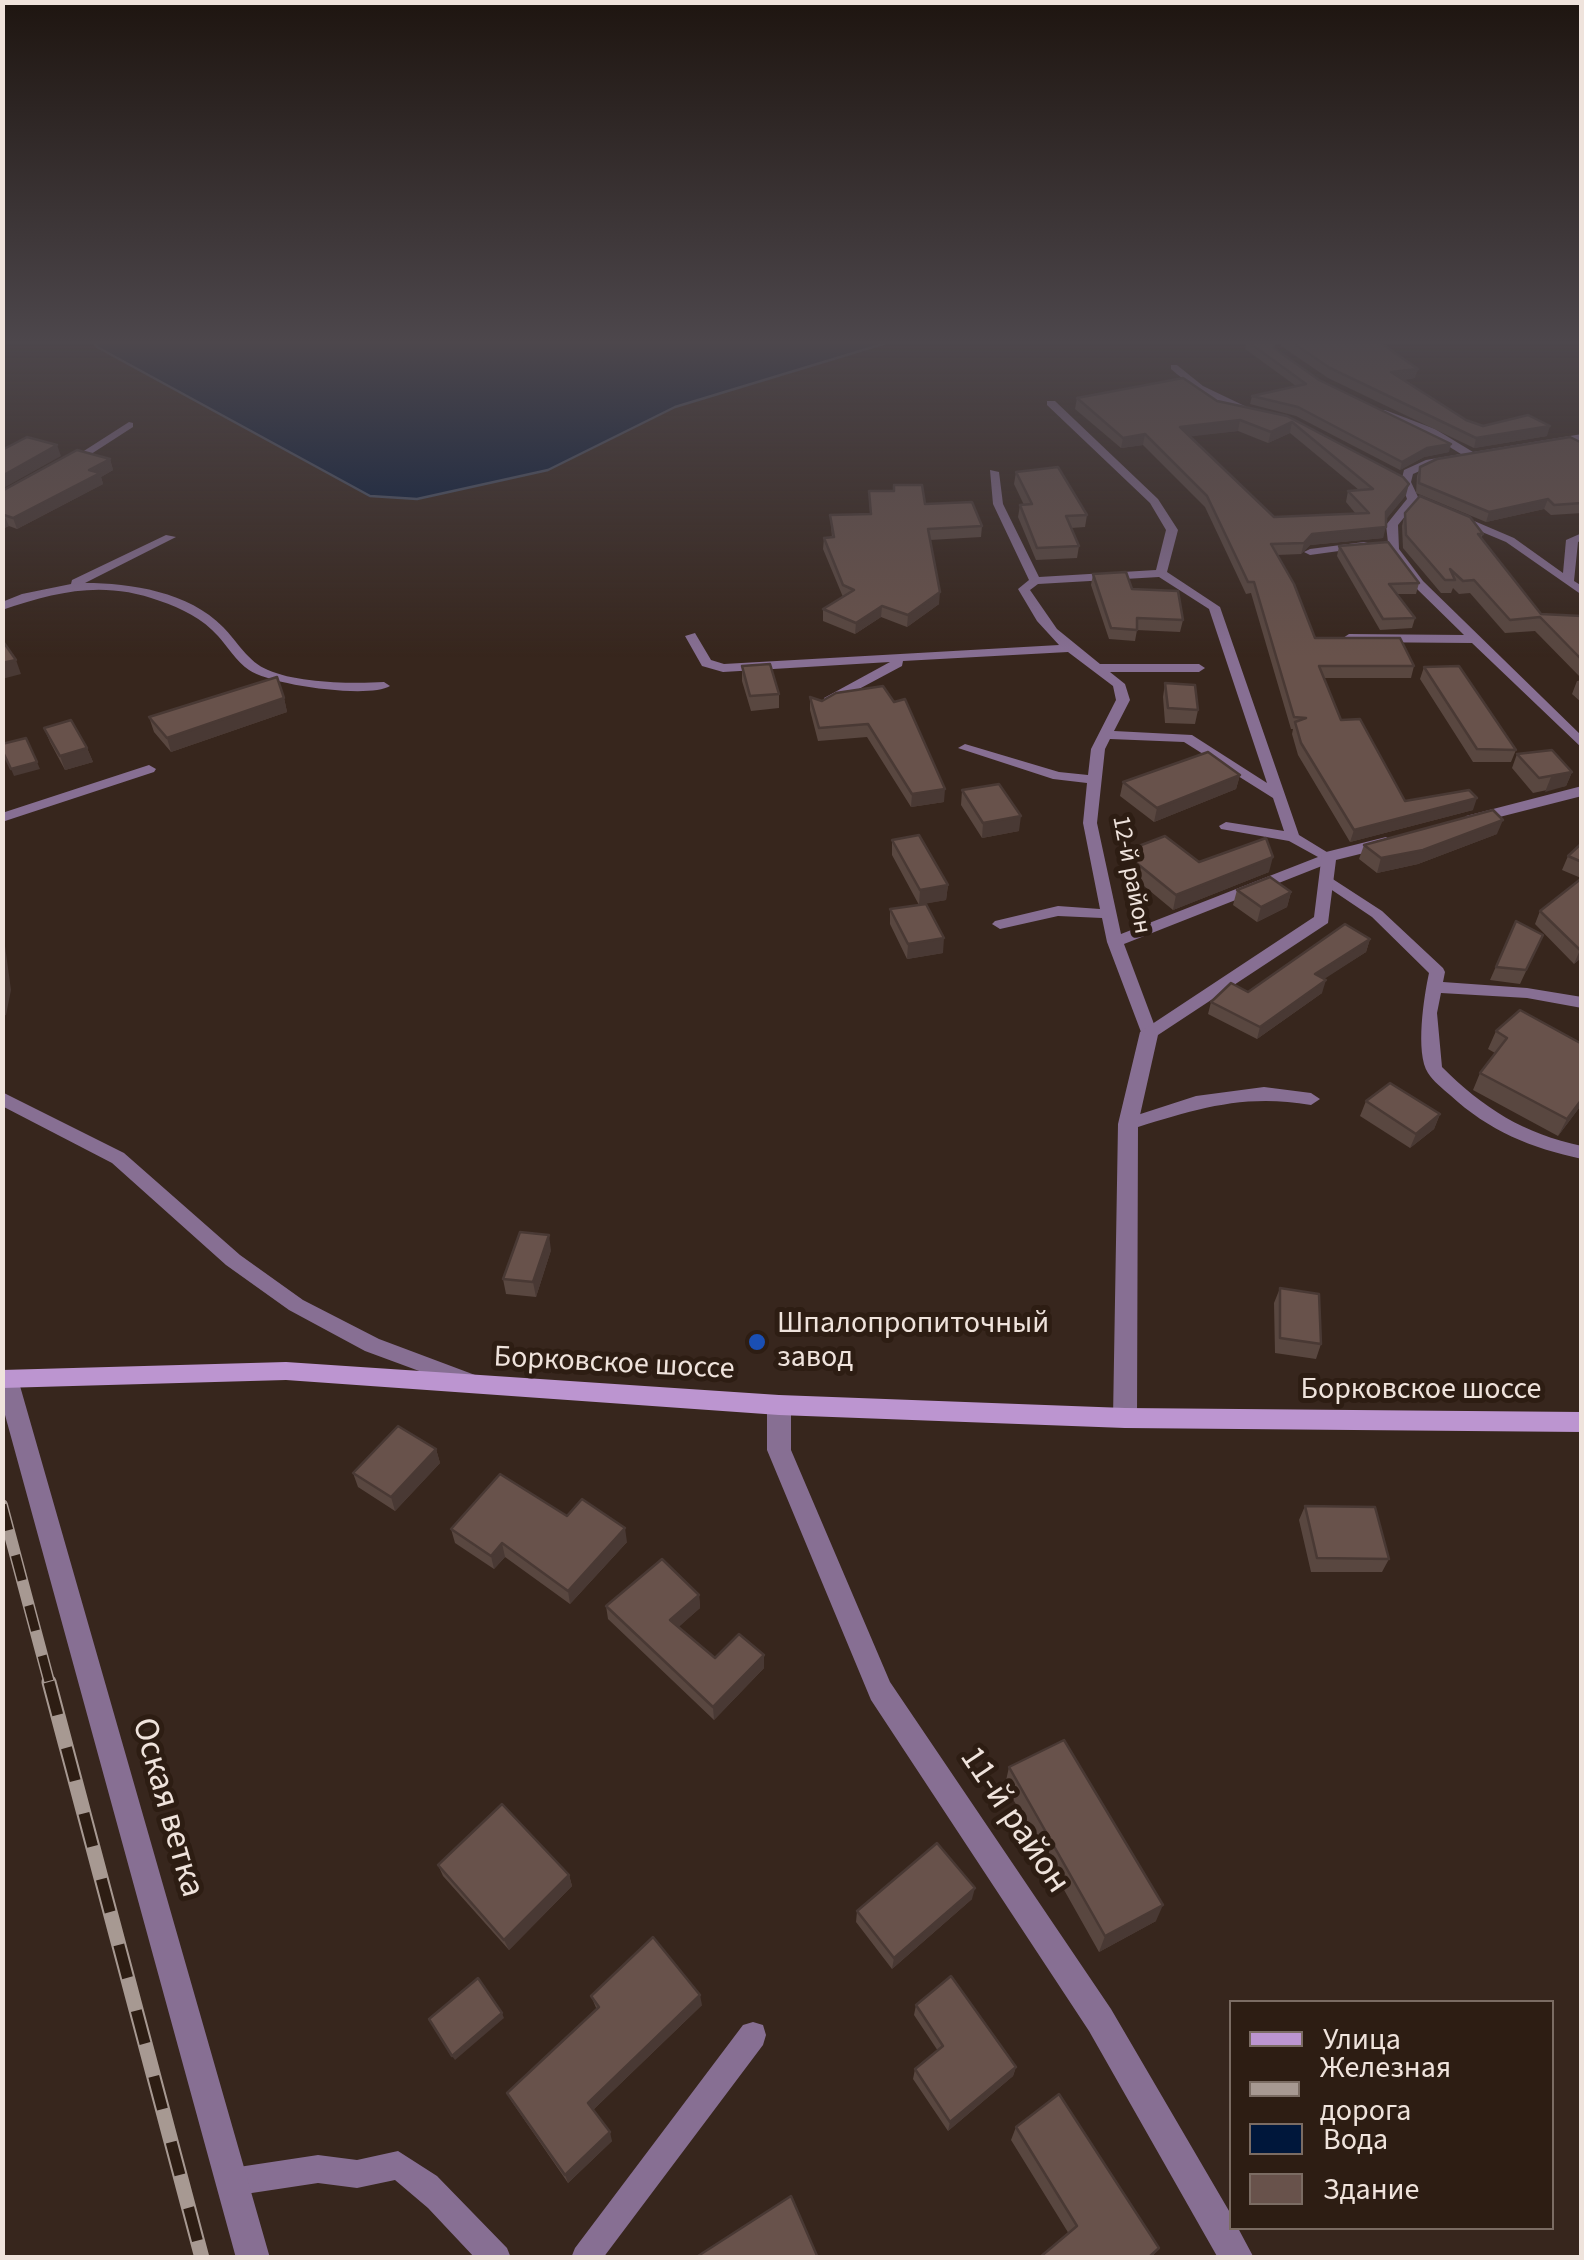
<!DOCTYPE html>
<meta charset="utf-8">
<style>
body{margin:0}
#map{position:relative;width:1584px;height:2260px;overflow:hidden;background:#37261d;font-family:"Source Sans 3",sans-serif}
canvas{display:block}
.frame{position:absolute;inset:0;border:5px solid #efe3dc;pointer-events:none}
.legend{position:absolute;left:1229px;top:2000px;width:325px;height:230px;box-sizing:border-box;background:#2d1d13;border:2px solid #7b6c63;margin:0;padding:12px 18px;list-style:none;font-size:30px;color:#efe3dc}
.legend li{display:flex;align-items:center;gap:20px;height:50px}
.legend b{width:50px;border:2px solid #7b6c63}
</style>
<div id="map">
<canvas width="1584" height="2260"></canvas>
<div class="frame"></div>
<ul class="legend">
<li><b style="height:12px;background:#bc95d0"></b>Улица</li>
<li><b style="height:12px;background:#a79992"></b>Железная дорога</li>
<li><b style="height:28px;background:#00173b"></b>Вода</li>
<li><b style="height:28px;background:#68524b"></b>Здание</li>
</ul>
</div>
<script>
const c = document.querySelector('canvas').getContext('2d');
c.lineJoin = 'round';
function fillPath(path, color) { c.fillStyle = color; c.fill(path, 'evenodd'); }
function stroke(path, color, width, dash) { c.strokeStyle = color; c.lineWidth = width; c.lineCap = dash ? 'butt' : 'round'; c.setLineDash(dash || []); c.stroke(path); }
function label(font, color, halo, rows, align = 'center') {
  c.font = font + ' "Source Sans 3",sans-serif'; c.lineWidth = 10; c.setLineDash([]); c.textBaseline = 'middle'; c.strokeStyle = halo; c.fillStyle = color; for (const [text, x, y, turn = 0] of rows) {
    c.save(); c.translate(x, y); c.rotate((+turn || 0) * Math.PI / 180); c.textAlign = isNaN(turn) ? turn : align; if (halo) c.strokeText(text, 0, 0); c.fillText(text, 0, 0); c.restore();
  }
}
const water = new Path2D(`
 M94,341H893L675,407L548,470L417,499L370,496L97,347Z`);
fillPath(water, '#00173b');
stroke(water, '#48546b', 2.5);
fillPath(new Path2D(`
 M1171,365H1177L1203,386L1251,409C1231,416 1187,383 1171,369Z
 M1047,401H1055L1158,499L1178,530L1167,572L1220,607L1299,835L1335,857L1332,862L1124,944L1157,1032L1149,1038L1141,1032L1107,942L1102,918L1058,916L1000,929L992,924L995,921L1058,906L1100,909L1083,823L1087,783L1053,779L958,748L965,744L1059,772L1088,775L1091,749L1116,700L1113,686L1068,652L903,661L902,666L829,705L824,704V698L890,662L723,672L702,666L685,636L695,633L711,660L724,664L1059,645L1037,621L1018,589L1029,580L993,504L990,470L999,472L1003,504L1039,577L1156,570L1166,530L1150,503L1047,405ZM1159,577L1209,609L1267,783L1192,735L1114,731L1130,700L1125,684L1110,672H1199L1205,668L1199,664H1100L1057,629L1030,590L1038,584ZM1110,739L1184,742L1273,798L1284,831L1226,822L1219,826L1221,829L1289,841L1318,857L1121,934L1097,823L1105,749Z
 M1377,410H1385L1435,429L1473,452L1582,434V440L1433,465L1413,474L1411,482L1418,497L1514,538L1563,573L1566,540L1582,533V540L1578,542L1574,581L1582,586V595L1506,542L1415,504L1398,525L1399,549L1423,581L1582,736V748L1472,643L1349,642L1343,638L1349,634L1464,635L1415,587L1389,551L1386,525L1407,499L1401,482L1404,470L1426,460L1461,454L1427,433L1377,414Z
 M129,422L133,423V427L71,467L62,465Z
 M166,535L176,537L85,583C131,583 189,592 223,627C237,641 248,662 268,670C297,683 352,684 384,682L390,686C369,699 270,685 249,670C236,661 228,647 218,636C203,619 181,608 160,601C102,580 57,592 2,610V602L22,594L71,584L72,580Z
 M1364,542L1368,543V547L1310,555L1304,552L1310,549Z
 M149,765L156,769L154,772L2,822V813Z
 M1325,874L1382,911L1443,968L1445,972L1443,982L1527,988L1582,997V1008L1527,998L1441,993L1437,1013L1442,1067C1483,1108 1524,1134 1582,1146V1159C1531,1148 1489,1131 1450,1095C1443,1089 1433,1081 1428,1073C1415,1053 1424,996 1429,973L1372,917L1320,882V876Z
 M1264,1087L1311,1093L1320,1099L1311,1105C1241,1093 1194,1110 1128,1130L1119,1124L1122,1120L1196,1096Z
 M2,1092L124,1153L240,1255L303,1300L379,1339L475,1375L478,1381L475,1387L468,1389L365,1351L289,1310L226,1265L112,1163L2,1106Z
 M753,2022L763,2025L766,2035L763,2045L603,2258H571L575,2248L743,2025Z
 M398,2151L437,2176L507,2248L511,2258H475L428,2208L395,2180L357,2188L318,2183L232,2196L222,2192L218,2182L222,2172L232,2168L318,2155L357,2160Z`), '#876f93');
fillPath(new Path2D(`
 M1582,786V796L1472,824L1464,819L1466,816Z
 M1386,837L1394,842L1392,846L1336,860L1328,923L1158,1035L1138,1124L1137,1418L1133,1425L1125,1428L1117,1425L1113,1418L1118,1124L1140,1032L1314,917L1322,853Z
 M7,1370L15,1372L18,1379L270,2258H236L2,1404V1371Z
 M779,1395L787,1398L791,1405V1450L890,1682L1111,2009L1232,2216V2228H1238L1254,2258H1218L1089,2031L871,1700L767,1450V1405L771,1398Z`), '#876f93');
fillPath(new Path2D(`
 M286,1362L779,1395L1125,1408L1582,1412V1432L1125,1428L779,1415L286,1380L2,1388V1370Z`), '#bc95d0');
const railFar1 = new Path2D(`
 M2,1505L50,1685`);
const rail = new Path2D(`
 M49,1682L202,2258`);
stroke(railFar1, '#a79992', 12);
stroke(rail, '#a79992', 15);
stroke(railFar1, '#2d1d13', 9, [26]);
stroke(rail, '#2d1d13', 11, [34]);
fillPath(new Path2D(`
 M1247,341L1274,348L1319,380L1449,452L1424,457L1400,470L1296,416L1250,404L1252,396L1296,386L1245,349Z
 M1282,341H1378L1415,378L1403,380L1466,420L1483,426L1547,436L1474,448L1328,378L1281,346Z
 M1077,398L1217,401L1287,416L1406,495L1386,519L1383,538L1310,545L1301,554L1277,555L1315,638L1414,666L1411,678H1324L1341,720L1405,801L1473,810L1350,842L1298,755L1292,734L1293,729H1291L1251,593L1246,594L1205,507L1143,445L1121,448L1075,409ZM1238,431L1268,443L1290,433L1359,490L1348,491L1346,502L1356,514L1274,517L1189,436Z
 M1582,443V513L1551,515L1544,509L1486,522L1416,493L1417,476L1420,467Z
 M110,459L113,470L101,477L103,484L17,529L9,526L2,529V491Z
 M1016,472L1087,515L1085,527L1071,528L1079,546L1077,558L1036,560L1018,517L1020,505H1024L1014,484Z
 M869,491L925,504L982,526L981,537L930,540L939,604L907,627L881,617L855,634L823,621V609L843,597L823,549L824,538L832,537L830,515L870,514Z
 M1405,513L1483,534L1481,539L1541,614L1582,616V679L1535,631L1505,633L1470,593L1459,594L1453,588L1451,593H1441L1403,548L1402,526Z
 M1339,546L1419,583L1416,594H1397L1415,618L1412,628L1380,630L1337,556Z
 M1093,574L1132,589L1183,620L1180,632L1137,630L1135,641L1109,639L1091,585Z
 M742,666L779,694V708L751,711L742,681Z
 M1424,667L1516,750L1511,762H1473L1420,679Z
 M1582,680V703L1572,694L1577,681Z
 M1165,683L1198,710L1195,724L1165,723L1163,697Z
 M883,686L944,802L911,807L867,737L818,741L810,710V697L822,701Z
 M284,698L287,712L171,752L154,732L149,717Z
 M44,728L87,748L93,762L65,770L50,742Z
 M1517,754L1572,772L1566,786L1533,793L1512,768Z
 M1240,775L1236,789L1154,822L1120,796L1123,782Z
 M962,790L1019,831L982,838L961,805Z
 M1497,834L1418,864L1377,873L1359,859L1364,845Z
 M892,840L948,885L946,900L921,904L943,953L907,959L890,924V909L919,905L892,855Z
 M1582,843V957L1574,964L1535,924L1540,911L1581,878L1562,870L1568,856Z
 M1123,852L1199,862L1269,872L1173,910L1121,867Z
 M1237,890L1291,892L1287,907L1257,922L1233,905Z
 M1516,921L1543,935L1520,984L1490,980Z
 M1370,939L1366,952L1323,979L1322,993L1257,1039L1208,1014L1211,1002L1248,992Z
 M1496,1031L1582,1044V1104L1558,1136L1473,1090L1480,1073L1495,1053L1488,1049Z
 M1366,1101L1440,1114L1434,1129L1410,1148L1360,1116Z
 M551,1250L536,1297L506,1294L503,1279Z
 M1280,1288L1321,1344L1316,1359L1275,1353L1274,1303Z
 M436,1449L440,1463L395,1511L358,1487L353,1473Z
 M1305,1506L1389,1559L1382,1572H1311L1299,1520Z
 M567,1516L627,1542L570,1604L505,1557L494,1569L455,1543L451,1529Z
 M699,1595L700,1608L678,1627L715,1658L764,1655V1668L714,1720L608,1619L606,1606Z
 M1009,1767L1156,1921L1099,1952L1005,1785Z
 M438,1865L569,1875L572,1886L509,1950L443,1876Z
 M972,1899L892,1969L856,1922L857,1911Z
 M591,1996L702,2005L593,2110L612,2141L568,2183L512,2102L507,2093L597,2010Z
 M916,2005L1016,2067L1013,2076L948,2131L913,2079L915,2069L938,2051L914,2015Z
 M1016,2127L1159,2248L1151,2258H1039L1069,2234L1011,2140Z`), '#594740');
fillPath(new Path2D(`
 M1418,369L1415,378L1389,382L1391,372Z
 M1240,420L1238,431L1178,438L1180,427Z
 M1292,422L1290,433L1268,443L1271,432Z
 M1550,426L1547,436L1474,448L1476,438Z
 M1145,434L1143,445L1121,448L1123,438Z
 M1451,444L1449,452L1424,457L1400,470L1402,462L1427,448Z
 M57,445L61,456L2,489V476Z
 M110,459L113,470L101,477L103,484L17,529L13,518Z
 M1409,484L1406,495L1383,523L1386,512Z
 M1548,499L1544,509L1486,522L1489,512Z
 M4,515L9,526L2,529V516Z
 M1386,527L1383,538L1310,545L1301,554L1304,543L1312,534Z
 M940,592L939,604L907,627L908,615Z
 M882,606L881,617L855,634L856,623Z
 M16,660L21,674L2,679V663Z
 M284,698L287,712L171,752L167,738Z
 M87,748L93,762L65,770L60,756Z
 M37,762L40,769L14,776L11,769Z
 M1572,772L1566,786L1545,792L1551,777Z
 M1240,775L1236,789L1154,822L1157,808Z
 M945,789L944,802L911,807L912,794Z
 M1477,798L1473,810L1350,842L1354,830Z
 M1021,816L1019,831L982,838L983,823Z
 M1503,820L1497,834L1418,864L1377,873L1381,858Z
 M1273,857L1269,872L1173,910L1176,895Z
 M948,885L946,900L919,905L920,890Z
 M1291,892L1287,907L1257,922L1261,907Z
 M2,924L11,990L6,1015L2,1016Z
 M944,938L943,953L907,959L908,944Z
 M1370,939L1366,952L1312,987L1315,974Z
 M1582,949V957L1574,964L1580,950Z
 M1326,980L1322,993L1257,1039L1260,1027Z
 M1582,1099V1104L1558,1136L1567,1119Z
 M1440,1114L1434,1129L1410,1148L1416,1134Z
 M549,1235L551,1250L536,1297L533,1282Z
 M436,1449L440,1463L395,1511L391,1497Z
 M625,1528L627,1542L570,1604L568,1591Z
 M502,1543L505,1557L494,1569L491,1556Z
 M699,1595L700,1608L671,1634L670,1620Z
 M764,1655V1668L714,1720L713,1707Z
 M569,1875L572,1886L509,1950L504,1940Z
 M975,1888L972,1899L892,1969L894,1958Z
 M1163,1905L1156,1921L1099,1952L1105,1936Z
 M700,1995L702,2005L591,2112L588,2103Z
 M502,2013L504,2018L455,2060L452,2056Z
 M1016,2067L1013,2076L948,2131L950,2122Z
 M610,2132L612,2141L568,2183L565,2175Z`), '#493934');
const building = new Path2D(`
 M1247,341H1274V348L1319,380L1451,444L1427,448L1402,462L1298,407L1252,396L1306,384Z
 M1290,341H1378L1418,369L1391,372L1466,420L1483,426L1528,415L1550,426L1476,438L1330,368Z
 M1183,378L1217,401L1287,416L1403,477L1409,484L1386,512V527L1312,534L1304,543L1271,544L1294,584L1315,638H1400L1414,666H1319L1341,720L1360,719L1405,801L1469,790L1477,798L1354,830L1301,743L1295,722L1306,718L1294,717L1254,582H1248L1207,496L1145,434L1123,438L1077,398ZM1240,420L1271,432L1292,422L1373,489L1348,491L1369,513L1274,517L1180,427Z
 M27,437L57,445L2,476V450Z
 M1570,437L1582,443V503L1554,505L1548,499L1489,512L1419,483L1420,467L1437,459Z
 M77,450L110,459L89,470L100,473L13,518L4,515L2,516V491Z
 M1058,467L1087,515L1066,516L1079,546L1037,548L1020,505L1032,504L1016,472Z
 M894,485H922L925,504L972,502L982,526L928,529L940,592L908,615L882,606L856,623L823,609L854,590L843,585L824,538L834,537L830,515L871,514L869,491H894Z
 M1420,496L1470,517L1483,534H1478L1541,614L1582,616V660L1540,617L1510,620L1474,580L1463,581L1450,569L1455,580H1445L1406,535L1405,513Z
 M1388,542L1419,583L1389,584L1415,618L1383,619L1339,546Z
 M1126,572L1132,589L1178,591L1183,620L1137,618V630L1111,628L1093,574Z
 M2,640L16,660L2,663Z
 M770,664L779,694L750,696L742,666Z
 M1459,666L1516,750L1477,749L1424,667Z
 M277,677L284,698L167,738L149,717Z
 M1165,683L1195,685L1198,710L1168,708Z
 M883,686L894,702L905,699L945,789L912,794L868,724L819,728L810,697L822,701L836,693Z
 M71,720L87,748L60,756L44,728Z
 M26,738L37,762L11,769L2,750V744Z
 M1552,750L1572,772L1539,778L1517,754Z
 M1208,752L1240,775L1157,808L1123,782Z
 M999,784L1021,816L983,823L962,790Z
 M1493,810L1503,820L1423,850L1381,858L1364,845Z
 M919,835L948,885L920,890L892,840Z
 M1165,836L1199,862L1266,838L1273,857L1176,895L1123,852Z
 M1582,843V862L1568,856Z
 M1270,877L1291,892L1261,907L1237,890Z
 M1582,878V949L1580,950L1540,911Z
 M926,904L944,938L908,944L890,909Z
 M1516,921L1543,935L1526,970L1496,967Z
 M1345,924L1370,939L1315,974L1326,980L1260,1027L1211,1002L1231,983L1248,992Z
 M2,950L6,978L2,994Z
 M1520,1010L1582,1044V1099L1567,1119L1480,1073L1507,1038L1496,1031Z
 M1390,1083L1440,1114L1416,1134L1366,1101Z
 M520,1232L549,1235L533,1282L503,1279Z
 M1280,1288L1319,1294L1321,1344L1280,1338Z
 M398,1426L436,1449L391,1497L353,1473Z
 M500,1474L567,1516L582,1499L625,1528L568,1591L502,1543L491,1556L451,1529Z
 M1305,1506L1375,1507L1389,1559L1317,1558Z
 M662,1559L699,1595L670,1620L715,1658L739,1634L764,1655L713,1707L606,1606Z
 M1064,1740L1163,1905L1105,1936L1009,1767Z
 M502,1804L569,1875L504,1940L438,1865Z
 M937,1843L975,1888L894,1958L857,1911Z
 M653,1937L700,1995L588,2103L610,2132L565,2175L507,2093L599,2007L591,1996Z
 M951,1976L1016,2067L950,2122L915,2069L943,2046L916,2005Z
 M478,1978L502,2013L452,2056L429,2019Z
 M1059,2094L1159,2248L1148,2258H1039L1077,2226L1016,2127Z
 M791,2196L818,2258H699L698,2256Z`);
fillPath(building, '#68524b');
stroke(building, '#493934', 2.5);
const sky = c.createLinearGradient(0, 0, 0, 658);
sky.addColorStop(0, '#1e1510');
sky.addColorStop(0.52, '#4d474c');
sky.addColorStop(1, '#4d474c00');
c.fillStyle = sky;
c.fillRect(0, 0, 1584, 658);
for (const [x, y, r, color] of [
 [757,1342,10,"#1a4fb4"]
]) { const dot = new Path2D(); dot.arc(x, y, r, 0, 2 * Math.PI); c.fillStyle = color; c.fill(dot); stroke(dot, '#2d1d13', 4); }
label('25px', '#efe3dc', '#2d1d13', [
 ["12-й район",1130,875,79]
]);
label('30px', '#efe3dc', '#2d1d13', [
 ["Шпалопропиточный",777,1325],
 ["завод",777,1359]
], 'left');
label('30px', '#efe3dc', '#2d1d13', [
 ["Борковское шоссе",614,1365,3],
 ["Борковское шоссе",1421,1391]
]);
label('35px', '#efe3dc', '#2d1d13', [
 ["Оская ветка",166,1808,74],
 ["11-й район",1013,1821,56]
]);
</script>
